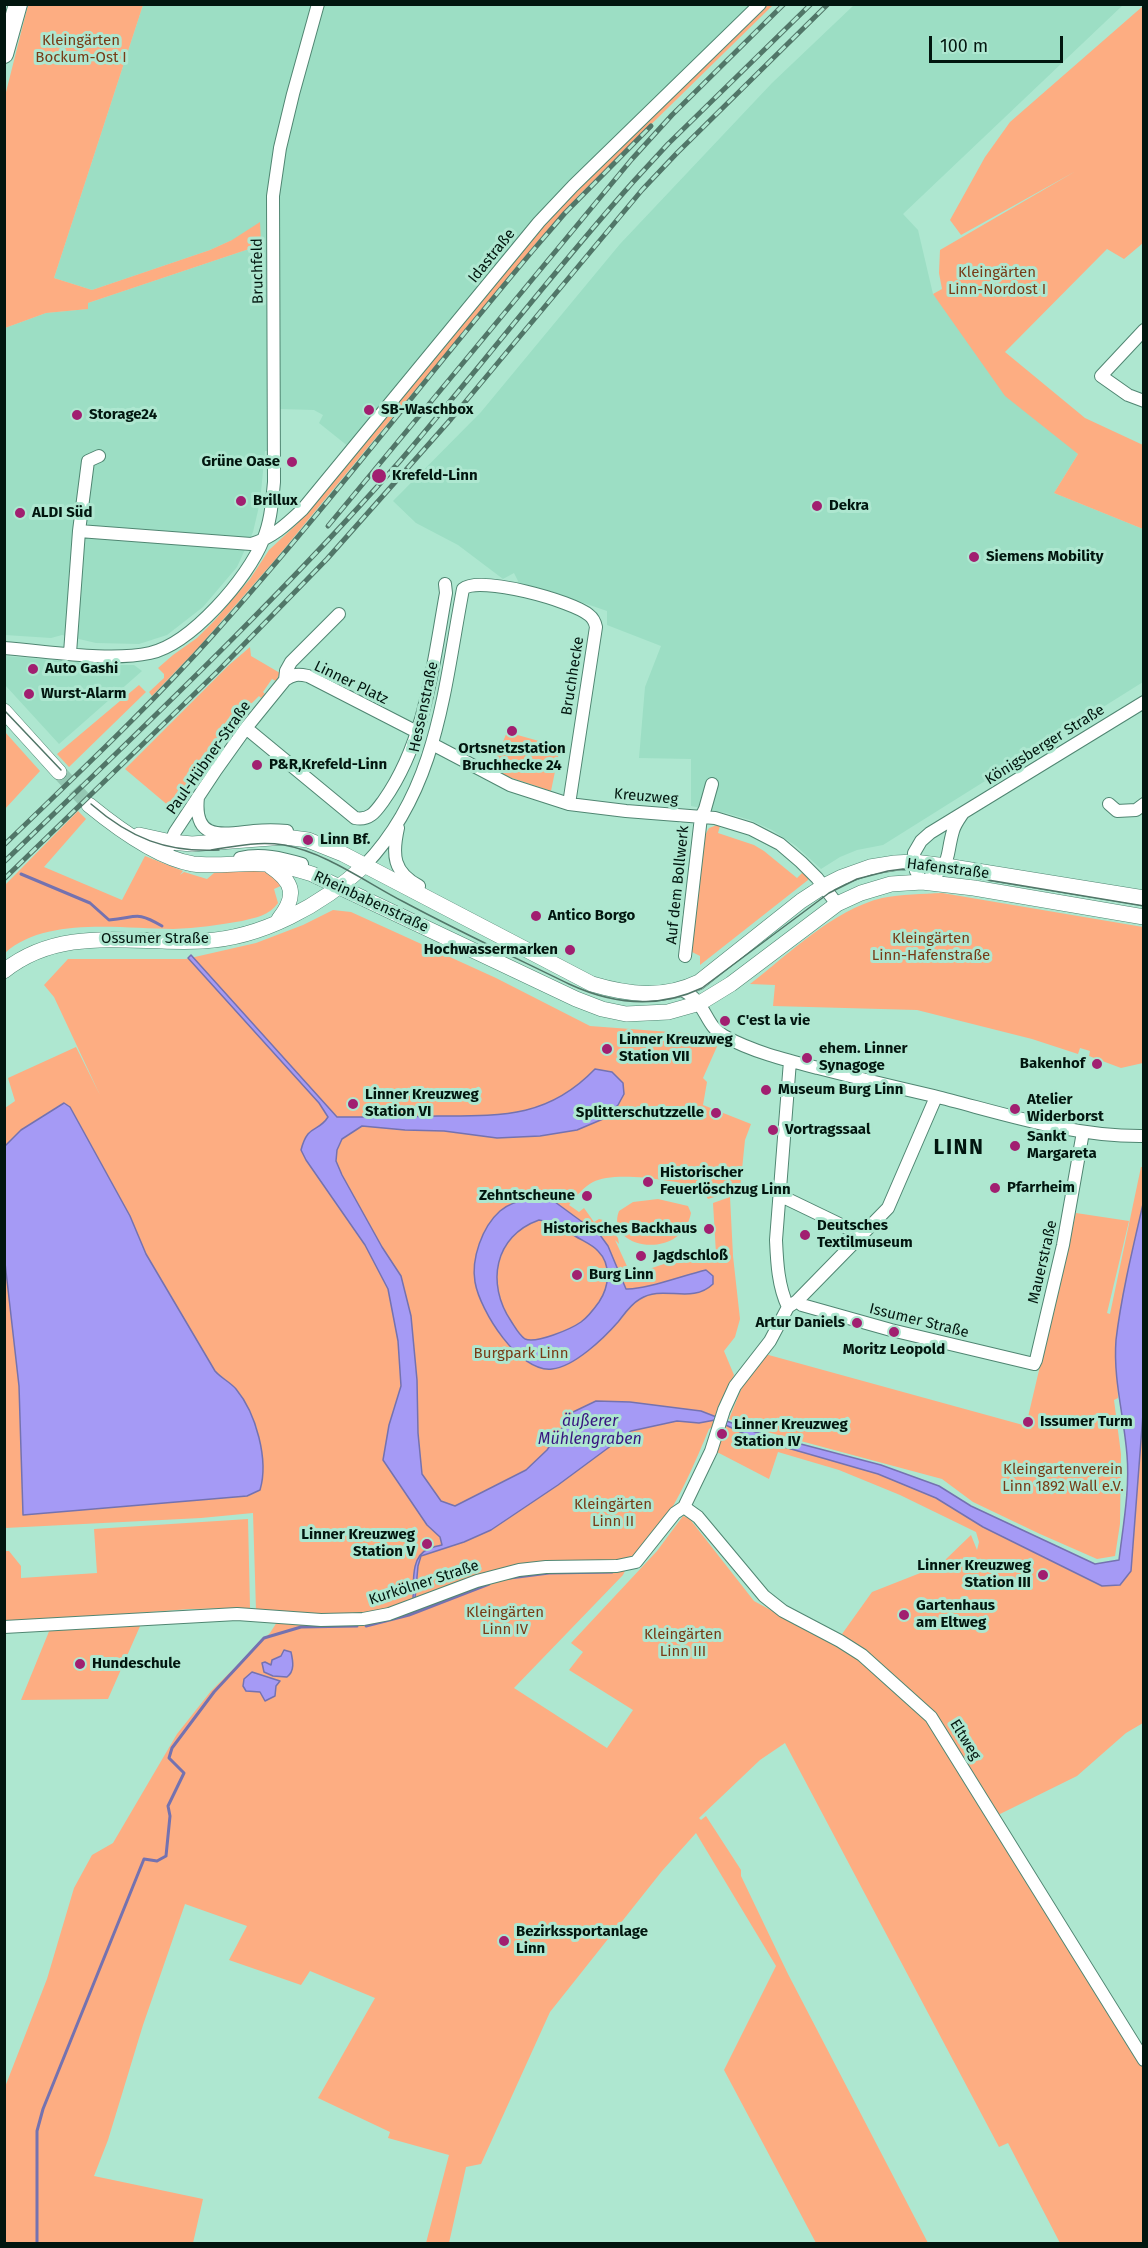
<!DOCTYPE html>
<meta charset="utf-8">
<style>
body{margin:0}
#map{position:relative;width:1148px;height:2248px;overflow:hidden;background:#aee7d0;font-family:"Fira Sans",sans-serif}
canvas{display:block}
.frame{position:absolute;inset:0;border:6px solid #02160f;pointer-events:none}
.scale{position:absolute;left:929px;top:36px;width:134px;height:27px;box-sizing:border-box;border:3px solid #02160f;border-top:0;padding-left:8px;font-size:18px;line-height:21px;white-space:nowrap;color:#02160f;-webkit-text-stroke:4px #aee7d0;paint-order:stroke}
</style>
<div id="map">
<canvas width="1148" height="2248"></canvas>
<div class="frame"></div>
<div class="scale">100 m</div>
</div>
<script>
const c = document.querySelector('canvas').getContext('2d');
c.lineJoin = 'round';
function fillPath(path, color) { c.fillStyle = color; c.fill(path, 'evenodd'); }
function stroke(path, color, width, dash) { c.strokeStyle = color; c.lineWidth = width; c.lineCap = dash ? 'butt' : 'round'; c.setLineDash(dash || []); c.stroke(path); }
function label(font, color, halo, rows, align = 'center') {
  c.font = font + ' "Fira Sans",sans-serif'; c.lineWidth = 6; c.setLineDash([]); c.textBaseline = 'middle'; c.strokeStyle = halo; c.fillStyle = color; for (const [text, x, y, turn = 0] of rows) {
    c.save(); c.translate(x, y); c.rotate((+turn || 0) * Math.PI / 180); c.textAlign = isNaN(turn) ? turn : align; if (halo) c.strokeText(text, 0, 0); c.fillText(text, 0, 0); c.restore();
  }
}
fillPath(new Path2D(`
 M143,5H755L599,154L349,447L319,423L323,415L314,410L279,409L280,451H265L260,502L253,532L237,567L203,607L167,635L139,644L96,643L62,635L51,638L5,635V328L46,313L88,309V303L261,245L232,240L210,250L92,290L54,278Z
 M854,5H1123L903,214L918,230L933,294L1078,454L1054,493L1143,529V682L883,845L857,850L840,857L821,869L796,846L772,830L750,820L726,813L691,806V759L639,758L645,687L661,646L607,625V611L546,590L517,584L518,581L514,573L503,579L458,545L416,523L393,501L481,412L620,244L772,83Z
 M5,656L112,665H134L142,671L59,744L5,685Z`), '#9cdec4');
fillPath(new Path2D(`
 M28,5H143L54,278L92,290L210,250L232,240L260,222L261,245L88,303V309L46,313L5,328V96Z
 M768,5H773L579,195L537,242L275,560L198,648L152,696L149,692L164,678V674L158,668L173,655L197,638L215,620L250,579L269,550L296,525L532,237L576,189Z
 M1143,6V243L1124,259L1107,249L1005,352L1085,418L1143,445V529L1054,493L1078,454L1005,396L933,294L942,289L939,273L940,250L1076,171L961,235L950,220L985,157L1010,122Z
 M250,647L251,656L280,673L276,681L272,679L263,692L265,694L261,698L259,696L215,740L219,745L170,807L125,769L229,665Z
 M139,685L146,692L69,767L57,754Z
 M5,732L40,771L5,809Z
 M507,732L560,747L551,791L491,771Z
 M78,811L86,819L44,867L122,900L145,856L183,871L180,875L184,872L207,879L214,873L235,870H263L274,873L285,884L274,889L278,903C270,915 255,918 242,921C219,925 197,928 173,929C122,929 46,916 5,953V885Z
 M717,825L720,826L718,833L754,845L764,851L797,878L803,872L808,877V880L700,965V956L692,952L701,837H704L709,828Z
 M942,893L1143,927V1063L1121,1068L1089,1056L1090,1051L1080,1048L1078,1054L1032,1039L917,1010L773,1006L775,985L750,984C789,954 833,910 882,898C902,894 922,894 942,893Z
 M333,910L351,912L496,978L590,1026L697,1034L719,1042L703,1078L707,1082L703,1105L751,1124L745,1140L740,1189L708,1199L700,1187C677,1181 614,1170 593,1182C584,1187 575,1197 569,1205L579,1212L584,1208L594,1222L599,1219L603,1220L618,1238L619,1244L615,1240L631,1275L667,1263L716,1254L713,1203L730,1197L733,1256L740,1319L735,1337L724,1351L734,1375L712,1427L709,1429C697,1458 679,1501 660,1526C646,1545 634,1553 623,1575L514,1688L607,1748L633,1710L569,1670L583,1652L571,1643L657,1551L683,1516L689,1518L754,1601L859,1658L934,1726L1143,2063V2243H1060L1008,2143L999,2147L785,1743L760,1760L699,1818L701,1820L706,1816L741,1870V1876L788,1974L928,2243H816L724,2070L776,1966L696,1833L662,1871L550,2012L481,2164L466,2167L449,2243H426L449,2155L388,2138L390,2132L318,2098L375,1998L310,1971L301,1985L229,1960L247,1926L185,1904L143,2025L108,2140L94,2176L203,2199L193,2243H5V2087L47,1979L74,1888L92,1855L113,1843L177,1734L211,1691L270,1633L284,1611L256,1610L253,1513L201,1518L5,1528L4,1254L19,1386L23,1515L247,1496L257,1428L245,1402L234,1387L215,1371L146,1254L130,1216L70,1107L63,1103L21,1130L5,1146V1108L15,1101L8,1078L76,1047L100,1095L54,997L44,985L68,959H186L256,943L303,925Z
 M1141,1167H1143V1204L1134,1245L1116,1341L1118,1398L1114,1400L1121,1454L1120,1524L1115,1556L1097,1559L1040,1534L973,1502L942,1479L756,1429L729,1419L744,1382L765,1354L1023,1425L1022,1427L1031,1429L1034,1419L1028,1417L1076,1213L1129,1221L1107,1313L1110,1314Z
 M658,1199L688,1206L691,1213C682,1262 604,1249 619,1211L633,1202Z
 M1143,1401V1723L1126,1733L1077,1776L998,1815L940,1723L842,1634L872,1592L933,1568L943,1562L971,1535L977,1550L979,1542L976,1532L900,1495L839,1470L778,1452L769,1479L715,1451L722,1422L878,1474L936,1498L983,1527L1101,1586L1120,1585L1131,1571Z
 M248,1519L250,1608L190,1609L5,1623L4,1551H9L21,1566V1578L97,1573L94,1529Z
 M141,1624L108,1699L21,1700L50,1629Z`), '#fdad82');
const water = new Path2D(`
 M191,955L337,1117C370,1117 404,1117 438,1116C501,1116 548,1118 595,1069L612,1072L623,1083L624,1094L618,1105L603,1119L577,1130L540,1136L497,1138L444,1131L405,1130L362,1126L342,1139L337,1150L336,1161L342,1175L382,1247L401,1276L411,1316L417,1380L418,1433L422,1474L441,1501L455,1506L526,1470L547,1450L573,1412L596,1401L630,1402L701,1411L755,1432L881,1465L939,1486L971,1506L1095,1564L1119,1560C1123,1526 1130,1489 1127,1455C1124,1416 1113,1379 1116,1340C1121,1297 1133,1247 1143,1204L1144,1401L1131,1571L1120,1585L1102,1586L983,1527L936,1498L878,1474L753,1438L715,1420L699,1423L677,1421L631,1431L558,1485L491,1530L464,1542L421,1556L418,1566L415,1599H413C414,1584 410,1557 428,1549C432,1547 438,1546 442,1545L440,1537L427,1525L383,1460L389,1425L401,1386L398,1341L388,1289L365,1245L306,1160L301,1150C308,1123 318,1133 328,1117L319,1103L188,958Z
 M64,1103L70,1107L130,1216L146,1254L215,1371C221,1378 230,1382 236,1389C256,1413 269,1460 260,1490L247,1496L23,1515L19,1386L4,1254L5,1146L21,1130Z
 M533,1198L555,1202L600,1235L608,1246L626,1289C645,1290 684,1275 706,1270L713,1276V1284C691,1305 663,1284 640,1299C631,1304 625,1313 618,1322C604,1338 574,1367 552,1369C519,1373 480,1311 475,1282C471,1259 482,1227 500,1211C509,1203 521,1200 533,1198ZM539,1220C554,1222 562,1228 575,1236C583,1241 593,1245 598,1251C612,1265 609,1287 599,1302C594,1309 588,1317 581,1322C571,1329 536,1344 525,1339C519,1335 515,1327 511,1321C486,1284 494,1236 539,1220Z
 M284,1650L291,1652C293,1661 295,1671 287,1677L273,1676L264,1672L262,1663L265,1662L271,1665L272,1660L281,1656Z
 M252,1672L280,1681L276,1686L275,1696L265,1701L260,1692L246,1691L243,1686L244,1679Z`);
fillPath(water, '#a59af5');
stroke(water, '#7472b0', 1.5);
stroke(new Path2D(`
 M21,874L90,903L109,920C137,918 135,910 162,926
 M510,1578L549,1573L612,1572
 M366,1626L409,1615L489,1584
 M37,2244V2131L43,2109L144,1859L157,1861L166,1856L170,1816L168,1806L184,1773L169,1758L172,1748L214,1692L264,1638L301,1627L357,1626`), '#7472b0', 3);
stroke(new Path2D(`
 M59,772L89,805`), '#94c8b3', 15, [15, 8]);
const minor = new Path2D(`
 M1144,330L1101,376L1128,395L1144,401
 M79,531L251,544C271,539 287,524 302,510L539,222L573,186L760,4
 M4,648C47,651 109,662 150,653C191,644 248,578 263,540C271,521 272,502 274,482L273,196L280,148L293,94L318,4
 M70,653L79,531L88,461L99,456
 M285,680L286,671L291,662L339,614
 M246,728L355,818C370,821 376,811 384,800C426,740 433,664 446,593L445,584
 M434,745L510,785L569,804L626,811L715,818L751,829L780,844L801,862L817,878L837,904
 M198,797C193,842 223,834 254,831C265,830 276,830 287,831
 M1109,804L1117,811L1136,810L1144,804
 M963,813C959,819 955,824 953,831C945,858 953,868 922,882L916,871L914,853L921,841L930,833L1144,702
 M398,828C392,855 393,872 419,886
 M168,848L175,832L216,770L246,728L285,680C293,674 298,674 308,676L417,732
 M240,858C261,853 282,858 302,864
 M365,865C438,789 444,688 463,589C479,575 573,601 589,615C593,618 595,622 596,627L569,804
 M685,956L701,817L705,809L712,784
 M682,990C707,1002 704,1025 724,1036C753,1052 786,1060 818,1068C857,1078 895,1087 934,1096C1002,1113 1072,1137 1144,1136
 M779,1195L862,1235
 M797,1301L802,1305L891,1330L1034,1364L1036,1360L1063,1245L1083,1132
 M788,1307C778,1286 777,1262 776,1240L790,1061
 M684,1507L698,1517L764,1596L783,1611L840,1641L862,1655L931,1717L1144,2060
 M4,1627L237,1614L321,1620L363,1619L389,1614L477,1581L519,1570L546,1567L617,1566L636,1562L675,1513L684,1507L711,1451L724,1410L735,1386L770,1341L788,1307L797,1301L888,1208L936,1097`);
const major = new Path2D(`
 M4,711L59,772
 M89,805C117,828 157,858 193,864C218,867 242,862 267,864C283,865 297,869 312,874L576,999L602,1009L626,1014L668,1012L700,1003L731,984L837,904L861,893L891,884L922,882L974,888L1144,917
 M139,835L171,842L192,844L285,837L308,840L343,854L592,984C629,995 664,999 699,982L801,901L824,886L842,877L870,867L895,863L914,862L946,866L1144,898
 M270,866C294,882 297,896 279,919
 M4,971C63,924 134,945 203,941C262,938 322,905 365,865`);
const highway = new Path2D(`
 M4,54L18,4`);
stroke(minor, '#508672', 14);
stroke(major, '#508672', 16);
stroke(highway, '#508672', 20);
stroke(minor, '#fff', 12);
stroke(major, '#fff', 15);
stroke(highway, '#fff', 18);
stroke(new Path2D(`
 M4,710L61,770
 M91,804C130,838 167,853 219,850
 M211,850C235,846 259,841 284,845C325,852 367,883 404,902C458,931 514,957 569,984C612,1004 658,1009 702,988L829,893L857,879L888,871L903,869L940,872L1144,906`), '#517668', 1.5);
const rail = new Path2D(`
 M328,526L632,159L672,115L784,4
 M4,845C75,776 147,709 213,635C325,510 427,376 535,248L565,213L651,126
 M4,862C139,731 276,602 400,461C479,369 552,273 633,182L668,144L811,4
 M4,879L218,671L327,559L451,419L642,190L677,153L828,4`);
stroke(rail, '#517668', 5);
stroke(rail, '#aee7d0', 3, [9]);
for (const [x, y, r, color] of [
 [369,410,6,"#a11f70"],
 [77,415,6,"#a11f70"],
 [292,462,6,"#a11f70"],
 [379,476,8,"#a11f70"],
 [241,501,6,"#a11f70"],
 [817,506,6,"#a11f70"],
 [20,513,6,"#a11f70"],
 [974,557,6,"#a11f70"],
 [33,669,6,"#a11f70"],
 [29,694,6,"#a11f70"],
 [512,731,6,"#a11f70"],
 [257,765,6,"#a11f70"],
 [308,840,6,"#a11f70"],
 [536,916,6,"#a11f70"],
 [570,950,6,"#a11f70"],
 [725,1021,6,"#a11f70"],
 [607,1049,6,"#a11f70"],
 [807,1058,6,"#a11f70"],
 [1097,1064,6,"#a11f70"],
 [766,1090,6,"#a11f70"],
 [353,1104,6,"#a11f70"],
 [1015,1109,6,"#a11f70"],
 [716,1113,6,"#a11f70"],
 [773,1130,6,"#a11f70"],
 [1015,1146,6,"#a11f70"],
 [648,1182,6,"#a11f70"],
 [995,1188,6,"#a11f70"],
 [587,1196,6,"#a11f70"],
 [709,1229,6,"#a11f70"],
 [805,1235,6,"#a11f70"],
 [641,1256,6,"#a11f70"],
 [577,1275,6,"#a11f70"],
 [857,1323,6,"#a11f70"],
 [894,1332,6,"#a11f70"],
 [1028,1422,6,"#a11f70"],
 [722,1434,6,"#a11f70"],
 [427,1544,6,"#a11f70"],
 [1043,1575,6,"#a11f70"],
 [904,1615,6,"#a11f70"],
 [80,1664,6,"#a11f70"],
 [504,1941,6,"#a11f70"]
]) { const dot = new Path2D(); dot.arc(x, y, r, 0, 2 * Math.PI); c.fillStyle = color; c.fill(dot); stroke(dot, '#aee7d0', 2); }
label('15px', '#773b17', '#aee7d0', [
 ["Kleingärten",81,41],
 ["Bockum-Ost I",81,58],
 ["Kleingärten",997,273],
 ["Linn-Nordost I",997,290],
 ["Kleingärten",931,939],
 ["Linn-Hafenstraße",931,956],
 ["Burgpark Linn",521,1354],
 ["Kleingartenverein",1063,1470],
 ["Linn 1892 Wall e.V.",1063,1487],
 ["Kleingärten",613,1505],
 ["Linn II",613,1522],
 ["Kleingärten",505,1613],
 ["Linn IV",505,1630],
 ["Kleingärten",683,1635],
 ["Linn III",683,1652]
]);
label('15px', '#02160f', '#aee7d0', [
 ["Idastraße",492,256,-51],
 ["Bruchfeld",258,271,-91],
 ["Bruchhecke",573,676,-81],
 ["Linner Platz",351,683,26],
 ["Hessenstraße",424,707,-78],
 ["Königsberger Straße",1045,745,-32],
 ["Paul-Hübner-Straße",209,758,-55],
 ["Kreuzweg",646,797,5],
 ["Hafenstraße",948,869,7],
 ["Auf dem Bollwerk",678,885,-84],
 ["Rheinbabenstraße",371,902,25],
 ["Ossumer Straße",155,939],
 ["Mauerstraße",1043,1262,-77],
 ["Issumer Straße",919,1321,14],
 ["Kurkölner Straße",424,1583,-18],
 ["Eltweg",965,1740,58]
]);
label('bold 15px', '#02160f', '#aee7d0', [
 ["SB-Waschbox",381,410],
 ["Storage24",89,415],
 ["Grüne Oase",280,462,"right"],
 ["Krefeld-Linn",392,476],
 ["Brillux",253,501],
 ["Dekra",829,506],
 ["ALDI Süd",32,513],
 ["Siemens Mobility",986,557],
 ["Auto Gashi",45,669],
 ["Wurst-Alarm",41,694],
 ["Ortsnetzstation",512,749,"center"],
 ["Bruchhecke 24",512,766,"center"],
 ["P&R,Krefeld-Linn",269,765],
 ["Linn Bf.",320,840],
 ["Antico Borgo",548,916],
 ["Hochwassermarken",558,950,"right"],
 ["C'est la vie",737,1021],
 ["Linner Kreuzweg",619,1040],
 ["Station VII",619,1057],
 ["ehem. Linner",819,1049],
 ["Synagoge",819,1066],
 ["Bakenhof",1085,1064,"right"],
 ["Museum Burg Linn",778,1090],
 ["Linner Kreuzweg",365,1095],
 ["Station VI",365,1112],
 ["Atelier",1027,1100],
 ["Widerborst",1027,1117],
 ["Splitterschutzzelle",704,1113,"right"],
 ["Vortragssaal",785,1130],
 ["Sankt",1027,1137],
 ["Margareta",1027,1154],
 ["Historischer",660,1173],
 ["Feuerlöschzug Linn",660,1190],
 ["Pfarrheim",1007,1188],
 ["Zehntscheune",575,1196,"right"],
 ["Deutsches",817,1226],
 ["Textilmuseum",817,1243],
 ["Historisches Backhaus",697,1229,"right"],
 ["Jagdschloß",653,1256],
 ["Burg Linn",589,1275],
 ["Artur Daniels",845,1323,"right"],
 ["Moritz Leopold",894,1350,"center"],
 ["Issumer Turm",1040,1422],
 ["Linner Kreuzweg",734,1425],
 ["Station IV",734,1442],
 ["Linner Kreuzweg",415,1535,"right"],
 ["Station V",415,1552,"right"],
 ["Linner Kreuzweg",1031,1566,"right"],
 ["Station III",1031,1583,"right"],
 ["Gartenhaus",916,1606],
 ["am Eltweg",916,1623],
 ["Hundeschule",92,1664],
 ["Bezirkssportanlage",516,1932],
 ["Linn",516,1949]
], 'left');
label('italic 16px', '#37157f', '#aee7d0', [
 ["äußerer",590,1422],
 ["Mühlengraben",590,1440]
]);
c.letterSpacing = '1.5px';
label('bold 21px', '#02160f', '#aee7d0', [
 ["LINN",959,1148]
]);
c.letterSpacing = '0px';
</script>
